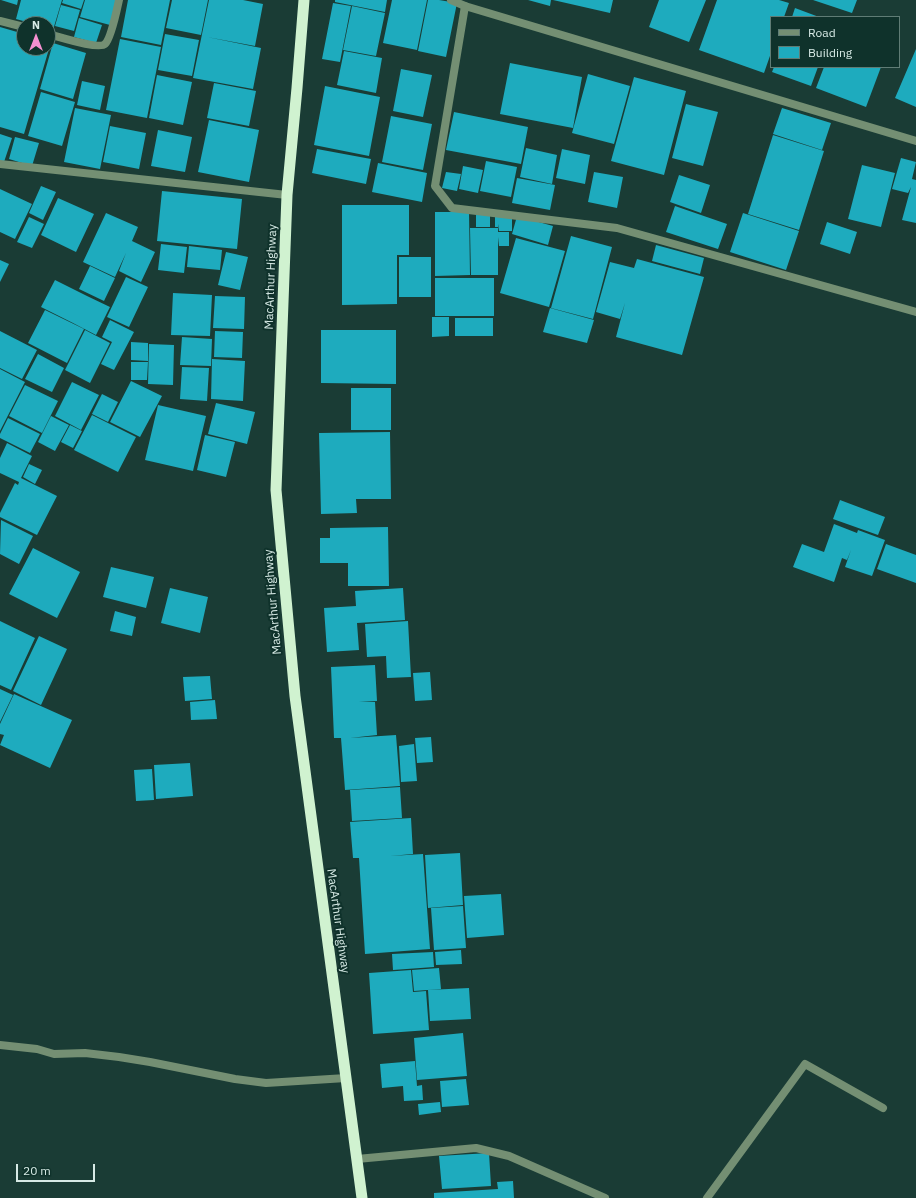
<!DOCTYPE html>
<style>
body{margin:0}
#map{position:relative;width:916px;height:1198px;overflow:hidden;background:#1a3c35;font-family:"IBM Plex Sans",sans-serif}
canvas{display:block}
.legend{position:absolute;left:770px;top:16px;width:130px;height:52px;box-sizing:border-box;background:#0f322b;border:1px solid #5f7c75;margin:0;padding:5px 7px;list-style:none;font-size:12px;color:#d7eae5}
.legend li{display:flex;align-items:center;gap:8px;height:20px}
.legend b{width:20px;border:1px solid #5f7c75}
.north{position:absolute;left:16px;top:16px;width:40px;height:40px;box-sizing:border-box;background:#0f322b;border:1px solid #5f7c75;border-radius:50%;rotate:0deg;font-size:11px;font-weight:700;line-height:16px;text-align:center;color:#d7eae5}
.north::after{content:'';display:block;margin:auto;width:14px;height:18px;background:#f590d1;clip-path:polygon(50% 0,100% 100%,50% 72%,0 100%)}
.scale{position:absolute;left:16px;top:1164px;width:79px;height:18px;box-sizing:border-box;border:2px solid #d7eae5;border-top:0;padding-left:5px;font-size:12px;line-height:14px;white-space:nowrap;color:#d7eae5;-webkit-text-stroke:3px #0f322b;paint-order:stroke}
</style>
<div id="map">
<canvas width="916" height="1198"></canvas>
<ul class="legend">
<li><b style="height:5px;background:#748f73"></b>Road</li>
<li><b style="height:11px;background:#1eabbe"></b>Building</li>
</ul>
<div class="north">N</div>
<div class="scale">20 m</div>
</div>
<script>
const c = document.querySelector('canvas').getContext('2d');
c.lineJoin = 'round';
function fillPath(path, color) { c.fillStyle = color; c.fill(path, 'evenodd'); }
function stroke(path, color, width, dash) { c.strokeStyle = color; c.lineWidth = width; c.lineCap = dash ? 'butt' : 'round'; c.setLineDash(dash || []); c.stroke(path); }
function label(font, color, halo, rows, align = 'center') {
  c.font = font + ' "IBM Plex Sans",sans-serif'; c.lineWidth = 4; c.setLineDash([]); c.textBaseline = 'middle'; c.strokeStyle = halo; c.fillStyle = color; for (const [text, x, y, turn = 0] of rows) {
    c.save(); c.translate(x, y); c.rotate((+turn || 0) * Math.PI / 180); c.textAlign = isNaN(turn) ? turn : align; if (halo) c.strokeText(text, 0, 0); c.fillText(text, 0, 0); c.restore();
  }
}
fillPath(new Path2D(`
 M1,0H18L17,5Z
 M21,0H62L53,30L48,28V24H34L16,19Z
 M63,0H84L81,9L62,3Z
 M85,0H118L110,25L80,17Z
 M128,0H170L161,45L121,37Z
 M172,0H208L201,35L166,28Z
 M209,0H243L263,4L255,46L207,37L261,48L253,89L193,78Z
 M335,0H387L385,12L335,2Z
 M392,0H427L417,50L383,43Z
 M428,0H439L457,3L446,57L418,51Z
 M528,0H551L550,6Z
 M553,0H613L610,13Z
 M659,0H706L689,42L649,27Z
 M717,0H779L789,3L784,17H771V53L764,73L699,50Z
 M813,0H857L852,13Z
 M333,3L351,6L340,62L322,59Z
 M61,5L80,10L74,31L55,26Z
 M352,6L385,13L376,56L343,50Z
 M795,8L819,17H792Z
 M79,18L102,25L96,43L74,37Z
 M0,27L24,34V48H48V41L51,42L24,134L0,127Z
 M165,34L199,40L192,76L158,70Z
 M120,39L161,47L147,118L106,110Z
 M53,43L86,53L73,99L40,89Z
 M916,49V107L895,98Z
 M344,51L382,58L376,93L337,85Z
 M510,63L582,77L573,128L500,114Z
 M774,67H818L811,86L772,72Z
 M824,67H881L866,107L816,88Z
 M401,69L432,75L423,117L393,111Z
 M588,74L630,86L614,144L572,133Z
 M157,75L192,82L183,125L149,118Z
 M634,77L686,91L664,175L611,161Z
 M82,81L105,86L100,110L77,105Z
 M214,83L256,91L249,126L207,118Z
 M325,86L380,97L369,156L314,145Z
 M41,92L75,102L62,146L28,136Z
 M686,104L718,112L703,166L672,158Z
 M75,108L111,115L100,169L64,162Z
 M782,108L831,123L822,150L773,134Z
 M454,112L528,127L521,164L446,150Z
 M391,116L432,124L423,170L382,162Z
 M209,120L259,130L249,182L198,172Z
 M110,126L146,133L139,169L103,162Z
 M158,130L192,137L185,172L151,166Z
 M0,134L12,138L4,162L0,161Z
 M773,135L824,151L799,230L748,214Z
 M15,137L39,143L32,166L9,159Z
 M526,148L557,155L552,184L520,177Z
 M317,149L371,159L366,184L312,173Z
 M562,149L590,155L585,184L556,178Z
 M901,158L916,162L912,179L916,180V223L902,220L911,187L908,193L892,189Z
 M486,161L517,167L511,197L480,191Z
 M378,163L427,173L422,202L372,192Z
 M862,165L895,173L881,227L848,219Z
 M463,166L483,170L478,193L459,189Z
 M446,172L461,174L457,191L442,188Z
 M594,172L623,177L617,208L588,202Z
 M679,175L710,185L701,213L670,202Z
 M517,178L555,185L550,210L512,203Z
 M41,186L56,192L43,220L29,213Z
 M0,189L32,204L15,239L0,232Z
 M162,191L242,199L237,249L157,241Z
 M58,198L94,214L76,252L41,235Z
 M342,205H409V255H397V304L342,305Z
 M675,206L727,224L718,249L666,232Z
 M435,212H469L470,275L435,276Z
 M106,213L138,227L132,241L155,252L141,282L119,271L126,253L115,277L83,262Z
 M743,213L799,231L786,270L730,252Z
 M476,215H490V227H476Z
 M495,216H512V231H499L498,224V227H495Z
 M517,216L553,226L548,245L512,234Z
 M29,217L44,224L32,248L17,242Z
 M827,222L857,232L850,254L820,244Z
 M470,228H498V232H509V246H499L498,237V275H471Z
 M571,236L612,247L593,319L551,308Z
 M516,238L565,251L549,307L500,293Z
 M161,244L187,247L184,273L158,270Z
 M656,245L704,258L700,274L652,261Z
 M189,246L222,250L220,270L187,267Z
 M226,252L248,257L240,290L218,285Z
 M399,257H431V297H399Z
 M637,259L704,277L682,355L616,337L625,303L620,319L596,312L610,262L634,268Z
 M0,260L9,264L0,282Z
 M90,266L115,278L104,301L79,289Z
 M126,277L148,287L129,327L107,317Z
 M435,278H494V316H435Z
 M55,280L87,296L73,323L41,307Z
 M173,293L212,295L210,336L171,335Z
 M87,296L110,307L96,335L73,323Z
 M215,296L245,297L244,329L213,328Z
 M550,308L594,320L587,343L543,332Z
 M45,310L84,329L67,363L28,343Z
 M432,317H449V336L432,337Z
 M455,318H493V336H455Z
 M110,320L134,332L114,370L101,364L112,342L102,337Z
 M85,330L110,343L90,383L65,370Z
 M321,330H396V384L321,383Z
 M0,331L37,350L22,379L0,368Z
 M215,331L243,332L242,358L214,357Z
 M182,337L212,339L211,366L180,365Z
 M131,342L148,343V361L131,360Z
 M149,344L174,345L173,385L148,384Z
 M38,354L64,368L52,392L25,379Z
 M212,359L245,361L243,401L211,399Z
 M131,362H148L147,380H131Z
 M182,367L209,368L207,401L180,399Z
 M0,369L25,382L0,431Z
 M131,381L162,396L140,437L110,422Z
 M72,382L99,395L81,430L55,416Z
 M25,385L58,401L42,433L9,416Z
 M351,388H391V430H351Z
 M102,394L118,402L108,422L92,414Z
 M216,403L255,412L247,444L208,434Z
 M158,405L206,416L193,471L145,460Z
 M92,415L136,437L118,472L74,450Z
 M51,416L69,425L55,451L38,442Z
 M8,418L40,434L30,453L0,438V434Z
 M70,425L82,431L73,448L61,442Z
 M390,432L391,499H356L357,513L321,514L319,433Z
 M205,435L235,442L226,477L197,470Z
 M7,443L32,456L21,478L57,496L37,535L0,517V513L15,483L18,485L19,482L0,473V458Z
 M29,464L42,470L35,484L23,477Z
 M840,500L885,517L878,535L833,519Z
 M1,520L33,536L19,564L0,554Z
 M834,524L857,533L858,530L885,540L872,576L845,567L851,550L847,560L842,558L834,582L793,567L802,544L824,552Z
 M388,527L389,586H348V563H320V538H330V528Z
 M886,544L916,555V583L877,569Z
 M33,548L80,572L57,618L9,594Z
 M111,567L154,577L146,608L103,597Z
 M170,588L208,597L200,633L161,623Z
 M403,588L405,620L357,623L359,650L327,652L324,608L356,606L355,591Z
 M115,611L136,617L132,636L110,631Z
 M0,621L35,638L11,690L0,685Z
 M408,621L411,677L387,678L386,656L367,657L365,624Z
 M39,636L67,649L41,705L13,691Z
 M375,665L377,701L359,702H375L377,735L350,738L396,735L400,786L345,790L341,738H334L331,667Z
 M430,672L432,700L415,701L413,673Z
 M210,676L212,699L185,701L183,677Z
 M0,689L13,695L0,722Z
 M14,694L72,720L50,768L0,745L4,735L0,734V724Z
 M215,700L217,719L191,720L190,702Z
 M431,737L433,762L417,763L415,738Z
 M414,744L417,781L401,782L399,746Z
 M190,763L193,796L156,799L154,765Z
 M152,769L154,800L136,801L134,770Z
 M400,787L402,818L352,821L350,790Z
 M411,818L413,854L390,856L423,854L430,949L365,954L359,858H353L350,822Z
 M460,853L463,905L428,908L425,855Z
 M501,894L504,935L467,938L464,896Z
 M463,906L466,948L434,950L431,908Z
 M461,950L462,964L436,965L435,952Z
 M433,952L434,967L393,970L392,954Z
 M439,968L441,989L414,991L412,970Z
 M411,970L413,992L426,991L429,1030L373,1034L369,973Z
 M469,988L471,1019L430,1021L428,990Z
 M463,1033L467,1076L417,1080L414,1038Z
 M415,1061L417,1086L422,1085L423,1100L404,1101L403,1086L382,1088L380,1064Z
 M466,1079L469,1105L442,1107L440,1081Z
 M440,1102L441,1112L419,1115L418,1104Z
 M489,1153L491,1186L442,1189L439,1156Z
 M513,1181L514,1198H434V1193L498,1189L497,1182Z`), '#1eabbe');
stroke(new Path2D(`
 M0,1045L37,1049L54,1054L85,1053L119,1057L150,1062L235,1079L266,1083L346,1078
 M357,1159L476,1148L509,1156L605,1198
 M707,1198L805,1064L883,1108`), '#748f73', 8);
stroke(new Path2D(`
 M465,6L435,186L452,208L617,228L916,312
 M0,21L24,27
 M48,34C57,36 99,50 105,44C111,39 117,9 119,0
 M0,164L287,195`), '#748f73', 8);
stroke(new Path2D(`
 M451,0L465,6L916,141`), '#748f73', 8);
stroke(new Path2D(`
 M304,0L297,88L287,195L276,490L295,696L362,1198`), '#d0f2d0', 11);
label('12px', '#d7eae5', '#0f322b', [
 ["MacArthur Highway",271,277,-88],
 ["MacArthur Highway",273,602,-95],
 ["MacArthur Highway",338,921,82]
]);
</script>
